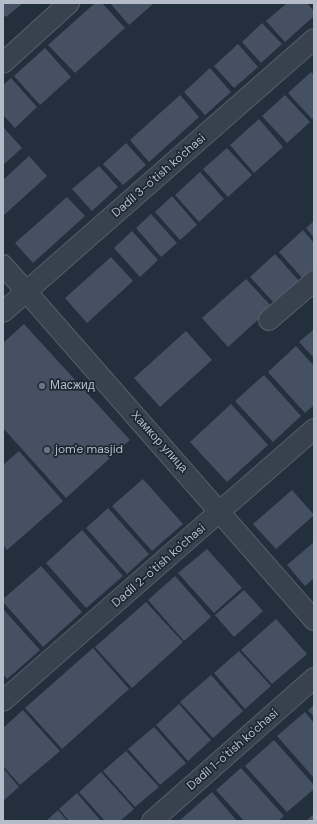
<!DOCTYPE html>
<meta charset="utf-8">
<style>
body{margin:0}
#map{position:relative;width:317px;height:824px;overflow:hidden;background:#242f3e;font-family:"DM Sans",sans-serif}
canvas{display:block}
.frame{position:absolute;inset:0;border:4px solid #b4bcc9;pointer-events:none}
</style>
<div id="map">
<canvas width="317" height="824"></canvas>
<div class="frame"></div>
</div>
<script>
const c = document.querySelector('canvas').getContext('2d');
c.lineJoin = 'round';
function fillPath(path, color) { c.fillStyle = color; c.fill(path, 'evenodd'); }
function stroke(path, color, width, dash) { c.strokeStyle = color; c.lineWidth = width; c.lineCap = dash ? 'butt' : 'round'; c.setLineDash(dash || []); c.stroke(path); }
function label(font, color, halo, rows, align = 'center') {
  c.font = font + ' "DM Sans",sans-serif'; c.lineWidth = 3.5; c.setLineDash([]); c.textBaseline = 'middle'; c.strokeStyle = halo; c.fillStyle = color; for (const [text, x, y, turn = 0] of rows) {
    c.save(); c.translate(x, y); c.rotate((+turn || 0) * Math.PI / 180); c.textAlign = isNaN(turn) ? turn : align; if (halo) c.strokeText(text, 0, 0); c.fillText(text, 0, 0); c.restore();
  }
}
fillPath(new Path2D(`
 M3,3H23L6,17L3,14Z
 M95,3H102L125,28L75,73L48,45Z
 M110,3H154L129,25Z
 M287,3H307L314,11V16L285,42L266,21Z
 M262,23L282,44L261,63L242,42Z
 M238,44L258,67L234,88L214,66Z
 M45,48L71,77L40,105L14,76Z
 M210,68L231,92L205,115L184,92Z
 M311,72L314,75V117L312,119L288,93Z
 M11,78L37,107L15,128L3,115V85Z
 M180,95L199,117L149,162L130,140Z
 M285,95L310,122L287,143L262,116Z
 M259,119L283,147L254,173L230,145Z
 M4,128L22,148L3,165V129Z
 M126,143L146,165L123,185L103,164Z
 M227,148L252,175L228,197L203,169Z
 M29,156L47,176L3,216V180Z
 M99,166L118,187L92,211L72,189Z
 M200,172L224,199L199,222L175,195Z
 M172,196L197,225L180,240L155,212Z
 M67,197L85,216L33,263L15,243Z
 M151,214L177,243L161,257L136,228Z
 M314,221V238L306,228Z
 M303,230L314,243V270L303,279L279,252Z
 M132,231L158,260L140,277L114,248Z
 M275,254L300,282L275,304L250,277Z
 M111,257L133,281L87,323L65,298Z
 M246,279L272,307L228,347L202,318Z
 M24,324L130,440L66,498L3,428V343Z
 M314,329V358L299,342Z
 M186,331L212,360L160,407L134,378Z
 M296,346L314,366V405L305,413L268,372Z
 M264,375L301,416L273,442L235,401Z
 M231,404L268,445L227,482L190,442Z
 M19,451L63,501L7,550L3,545V465Z
 M143,479L183,524L152,551L112,506Z
 M292,490L314,515L276,549L253,524Z
 M108,508L149,554L127,574L86,528Z
 M82,530L123,576L86,608L46,563Z
 M314,542V578L305,586L287,565Z
 M207,549L242,588L214,613L178,573Z
 M41,566L82,612L43,647L3,602V599Z
 M175,576L211,617L184,641L148,600Z
 M244,590L263,611L234,637L215,615Z
 M146,602L183,642L132,688L95,647Z
 M3,609L40,650L7,679L3,674Z
 M276,619L307,654L272,684L241,650Z
 M93,648L129,689L62,749L25,708Z
 M239,651L271,686L245,709L214,673Z
 M211,675L243,711L213,738L180,702Z
 M179,704L211,740L188,761L156,725Z
 M314,705V717L308,710Z
 M23,710L60,751L20,785L3,766V728Z
 M305,712L314,723V778L277,736Z
 M154,727L186,763L160,785L128,749Z
 M274,740L314,785V789L287,812L245,766Z
 M126,751L159,787L135,807L103,771Z
 M3,768L19,787L3,801Z
 M241,768L284,816L278,821H244L216,790Z
 M101,772L134,809L120,821H105L79,792Z
 M212,792L237,821H179Z
 M77,793L101,821H69L59,809Z
 M58,810L67,821H46Z
 M314,814V821H306Z`), '#455162');
const minor = new Path2D(`
 M3,63L69,3
 M3,265L314,620
 M3,312L314,39
 M269,320L314,281
 M3,701L314,429
 M152,821L314,678`);
stroke(minor, '#565f6c', 22);
stroke(minor, '#38414e', 20);
for (const [x, y, r, color] of [
 [42,386,4,"#6b7280"],
 [47,450,4,"#6b7280"]
]) { const dot = new Path2D(); dot.arc(x, y, r, 0, 2 * Math.PI); c.fillStyle = color; c.fill(dot); stroke(dot, '#1d2633', 1.5); }
label('12px', '#b4bcc9', '#1d2633', [
 ["Dadil 3-o'tish ko'chasi",159,176,-41],
 ["Хамкор улица",159,442,48],
 ["Dadil 2-o'tish ko'chasi",159,566,-41],
 ["Dadil 1-o'tish ko'chasi",233,750,-41]
]);
label('12px', '#b4bcc9', '#1d2633', [
 ["Масжид",50,386],
 ["jom'e masjid",55,450]
], 'left');
</script>
